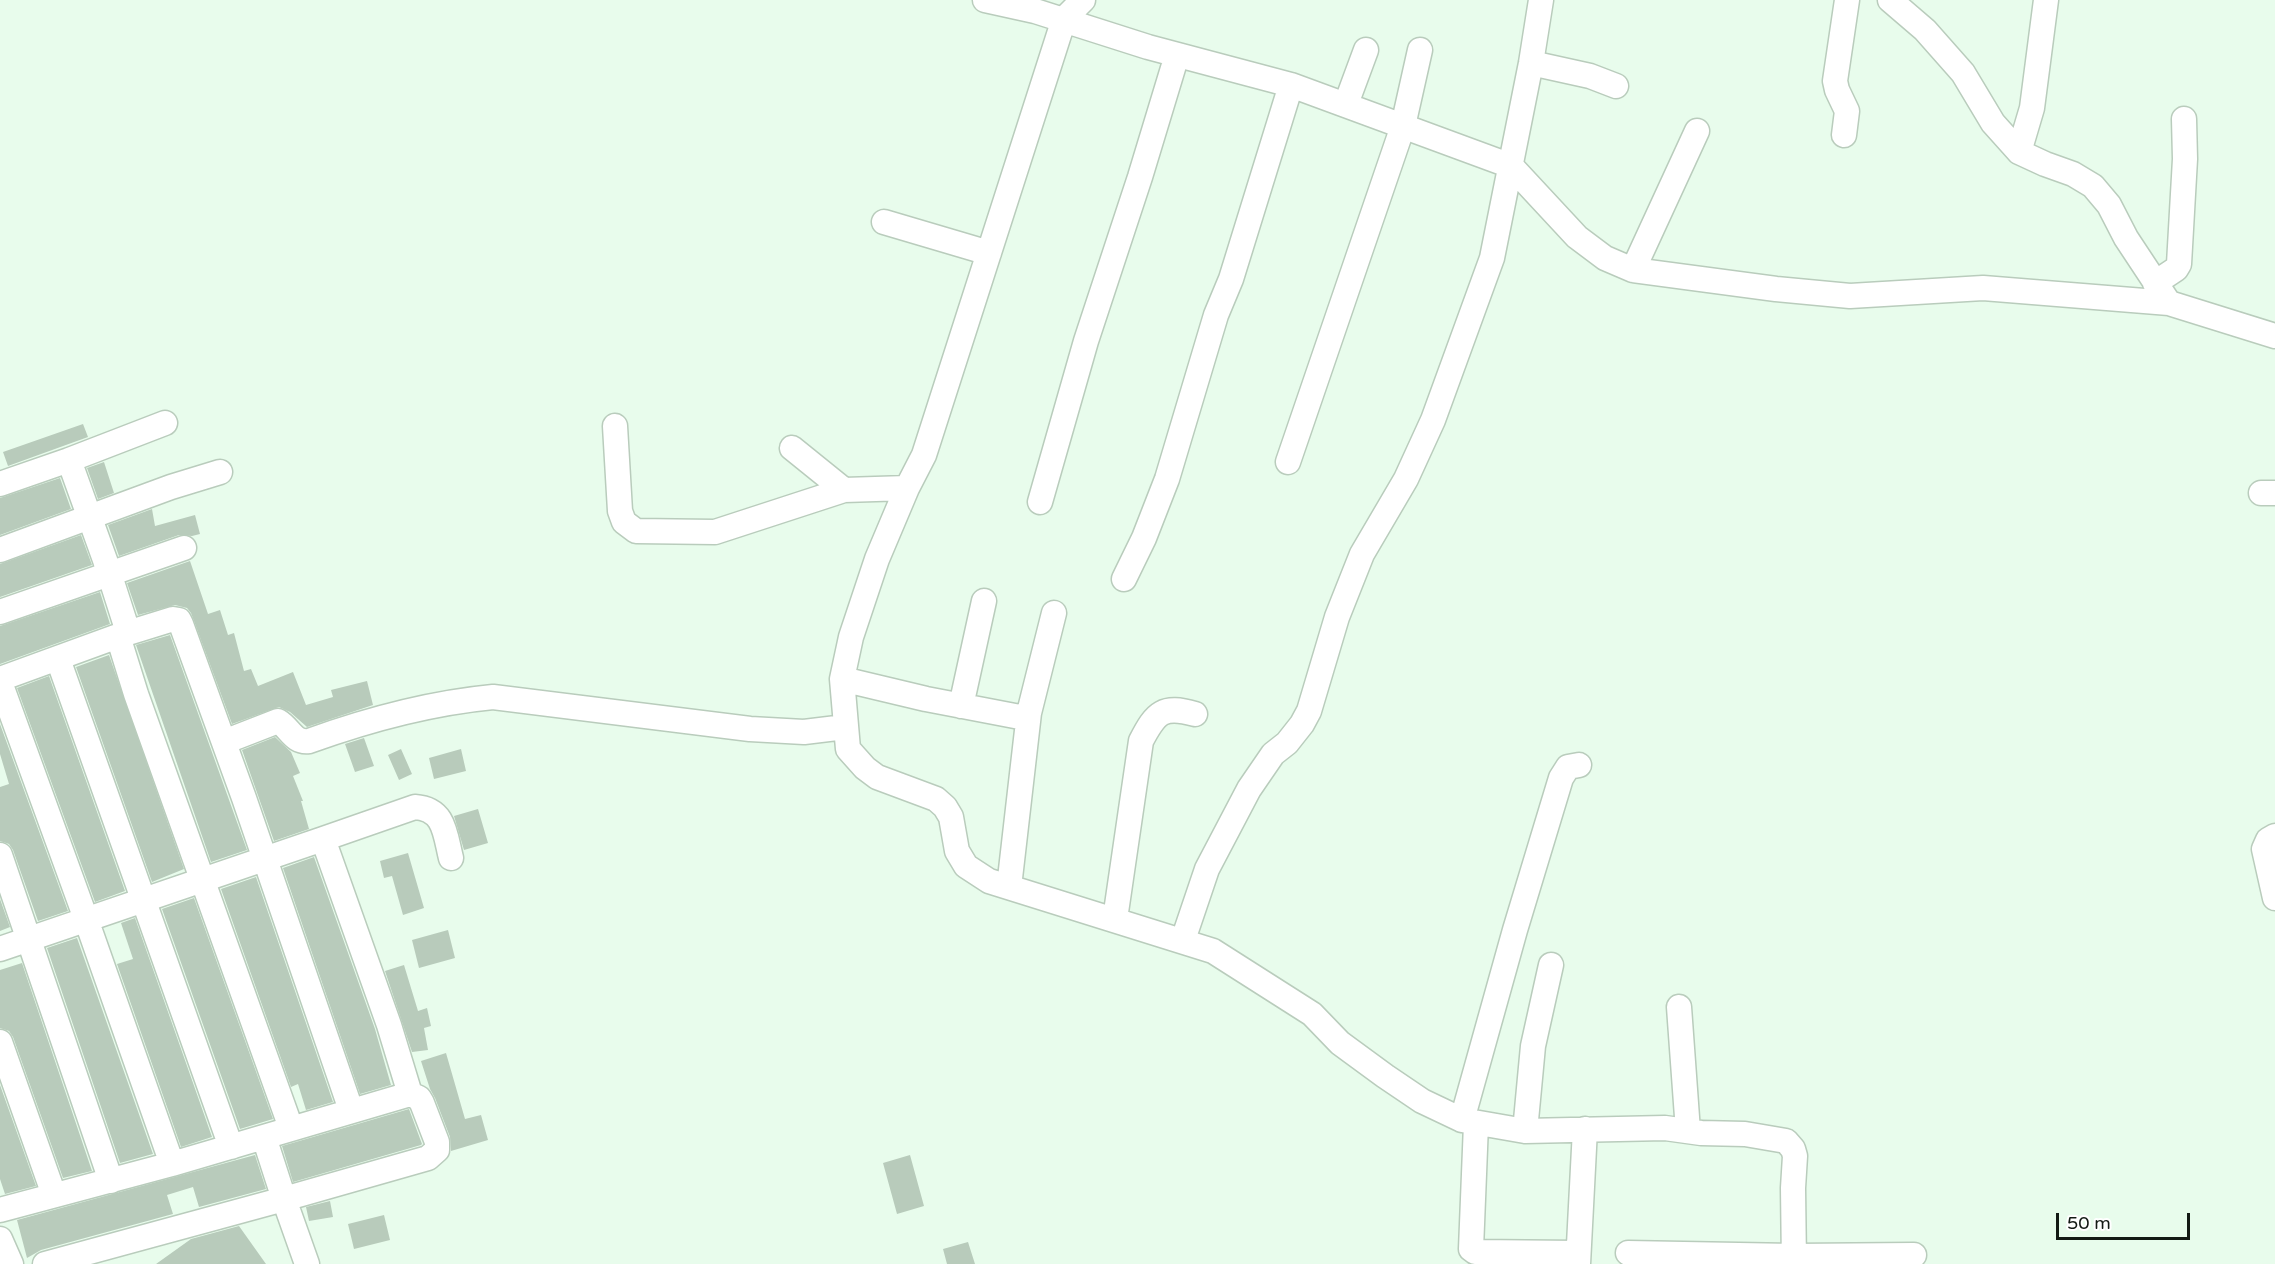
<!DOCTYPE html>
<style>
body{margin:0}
#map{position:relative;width:2275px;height:1264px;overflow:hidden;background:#e8fcec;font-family:"Varela Round",sans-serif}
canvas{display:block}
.scale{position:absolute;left:2056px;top:1213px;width:134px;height:27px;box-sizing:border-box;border:3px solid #131a14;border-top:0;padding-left:8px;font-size:18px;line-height:21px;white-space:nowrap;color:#131a14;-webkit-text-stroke:4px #fff;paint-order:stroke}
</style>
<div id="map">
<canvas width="2275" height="1264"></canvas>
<div class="scale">50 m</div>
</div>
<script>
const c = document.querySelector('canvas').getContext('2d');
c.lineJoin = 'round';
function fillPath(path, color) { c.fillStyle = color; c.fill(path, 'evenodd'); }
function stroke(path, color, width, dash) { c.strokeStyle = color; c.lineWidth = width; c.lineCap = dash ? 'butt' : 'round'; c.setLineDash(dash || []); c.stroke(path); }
fillPath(new Path2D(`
 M83,424L88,437L8,466L3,452Z
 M104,462L114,493L98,499L87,468Z
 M60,478L71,509L0,535V498Z
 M152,509L155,526L195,515L200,534L192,536L179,535L119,556L108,525Z
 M81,535L92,565L0,597V564Z
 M190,561L208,614L220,610L228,635L234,633L244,671L251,669L258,686L293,672L306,705L333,697L331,690L367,681L373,705L307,727L290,712L279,707L232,724L191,613L187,608L175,605L138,615L127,583Z
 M100,592L110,624L0,664V626Z
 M170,635L247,850L211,862L136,645Z
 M109,655L184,869L152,882L76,667Z
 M49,676L125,891L95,902L17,688Z
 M0,724L68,911L38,921L13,850L9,844L0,841V787L9,784L0,754Z
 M275,737L291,752L300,773L293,776L303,801H301L309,829L274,841L242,750Z
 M364,738L374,766L355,772L345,744Z
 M401,749L412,774L399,780L388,755Z
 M461,749L466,771L434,779L429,758Z
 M478,809L488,843L464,850L454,816Z
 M408,853L424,908L403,915L392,876L384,878L380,861Z
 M314,857L375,1029L391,1085L360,1094L283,868Z
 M256,877L333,1102L306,1110L298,1084L291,1087L221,889Z
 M194,898L273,1119L240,1129L162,909Z
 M0,899L10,927L0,931Z
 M135,918L212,1137L181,1147L117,964L133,959L121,923Z
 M448,930L455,958L419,968L412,940Z
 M77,938L153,1154L120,1163L47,948Z
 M22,963L92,1171L63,1178L13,1037L9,1031L0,1028V970Z
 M404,965L418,1011L427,1008L431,1026L424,1028L428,1050L412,1052L385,971Z
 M446,1053L465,1119L481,1115L488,1140L451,1151L450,1137L435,1098L430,1089L421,1061Z
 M0,1085L36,1186L5,1194L0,1179Z
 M409,1109L422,1144L421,1145L293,1182L282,1146Z
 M255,1155L266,1189L199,1207L193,1187L167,1195L173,1214L41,1250L27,1258L17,1220Z
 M910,1155L924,1206L897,1214L883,1163Z
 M330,1201L333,1217L309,1221L306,1207Z
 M384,1215L390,1240L354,1249L348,1224Z
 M239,1226L266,1264H156L191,1239Z
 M968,1242L975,1264H947L943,1249Z`), '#b8cbbb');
const minor = new Path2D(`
 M985,0L1035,11L1148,47L1291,85L1511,166L1577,237L1605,258L1633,270L1776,289L1850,296L1983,288L2169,303
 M1083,0L1064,19L924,455L907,488L877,559L851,637L842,679L848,749L865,768L877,777L936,799L945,807L951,817L957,851L966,866L989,881L1213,951L1312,1014L1340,1043L1385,1076L1422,1101L1462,1120L1525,1131L1665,1128L1701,1133L1745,1134L1786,1141L1793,1149L1795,1156L1793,1188L1794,1264
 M1890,0L1925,30L1963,73L1993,123L2019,152L2045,164L2073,174L2093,186L2109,205L2126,238L2169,303L2275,336
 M1531,63L1590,76L1616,86
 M1346,104L1366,50
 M1844,135L1847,111L1837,90L1835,81L1847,0
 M2019,152L2032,108L2046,0
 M884,222L989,253
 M1633,270L1697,131
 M2155,283L2176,269L2179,264L2185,159L2184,119
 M615,426L620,511L624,522L636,531L715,532L844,490L907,488
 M792,448L844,490
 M69,460L165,423
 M1288,462L1403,126L1420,50
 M0,484L69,460L105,560L128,632
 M2261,493H2275
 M1040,502L1086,341L1140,177L1177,55
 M0,550L171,487L220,472
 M1124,579L1144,538L1167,479L1216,315L1231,279L1291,85
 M0,612L184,548
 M58,659L231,1147
 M0,679L118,636
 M842,679L926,699L1020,717L1029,713L1054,613
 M0,682L86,919L172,1164
 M961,706L984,601
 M224,742L278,721C290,728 293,743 309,741C370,719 430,703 493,697L750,729L804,732L845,727
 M2275,836L2268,840L2264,849L2275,898
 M323,839L415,807C445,809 445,834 451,858
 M0,855L111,1181
 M1009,887L1029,713
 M1115,919L1141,741C1156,712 1163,705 1195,714
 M1183,940L1207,869L1249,789L1273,754L1287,743L1302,724L1309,711L1337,617L1362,554L1406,479L1433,420L1492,258L1531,63L1541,0
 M0,949L323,839L389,1025L410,1094L419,1098L422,1103L437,1142V1150L428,1158L284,1199L264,1137
 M1679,1007L1688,1131
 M0,1042L54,1195
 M1462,1120L1515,930L1561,778L1568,767L1579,765
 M1476,1124L1471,1249L1475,1252L1578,1253
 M291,1128L136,694L118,636L173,619L179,620L181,624L244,798L351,1110
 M1525,1131L1533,1046L1551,965
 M0,1210L172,1164L410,1094
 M0,1239L11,1264
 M1628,1253L1794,1256L1914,1255
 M45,1264L284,1199L307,1264
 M1578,1264L1585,1129`);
stroke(minor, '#b9ccbc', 27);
stroke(minor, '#fff', 24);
</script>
